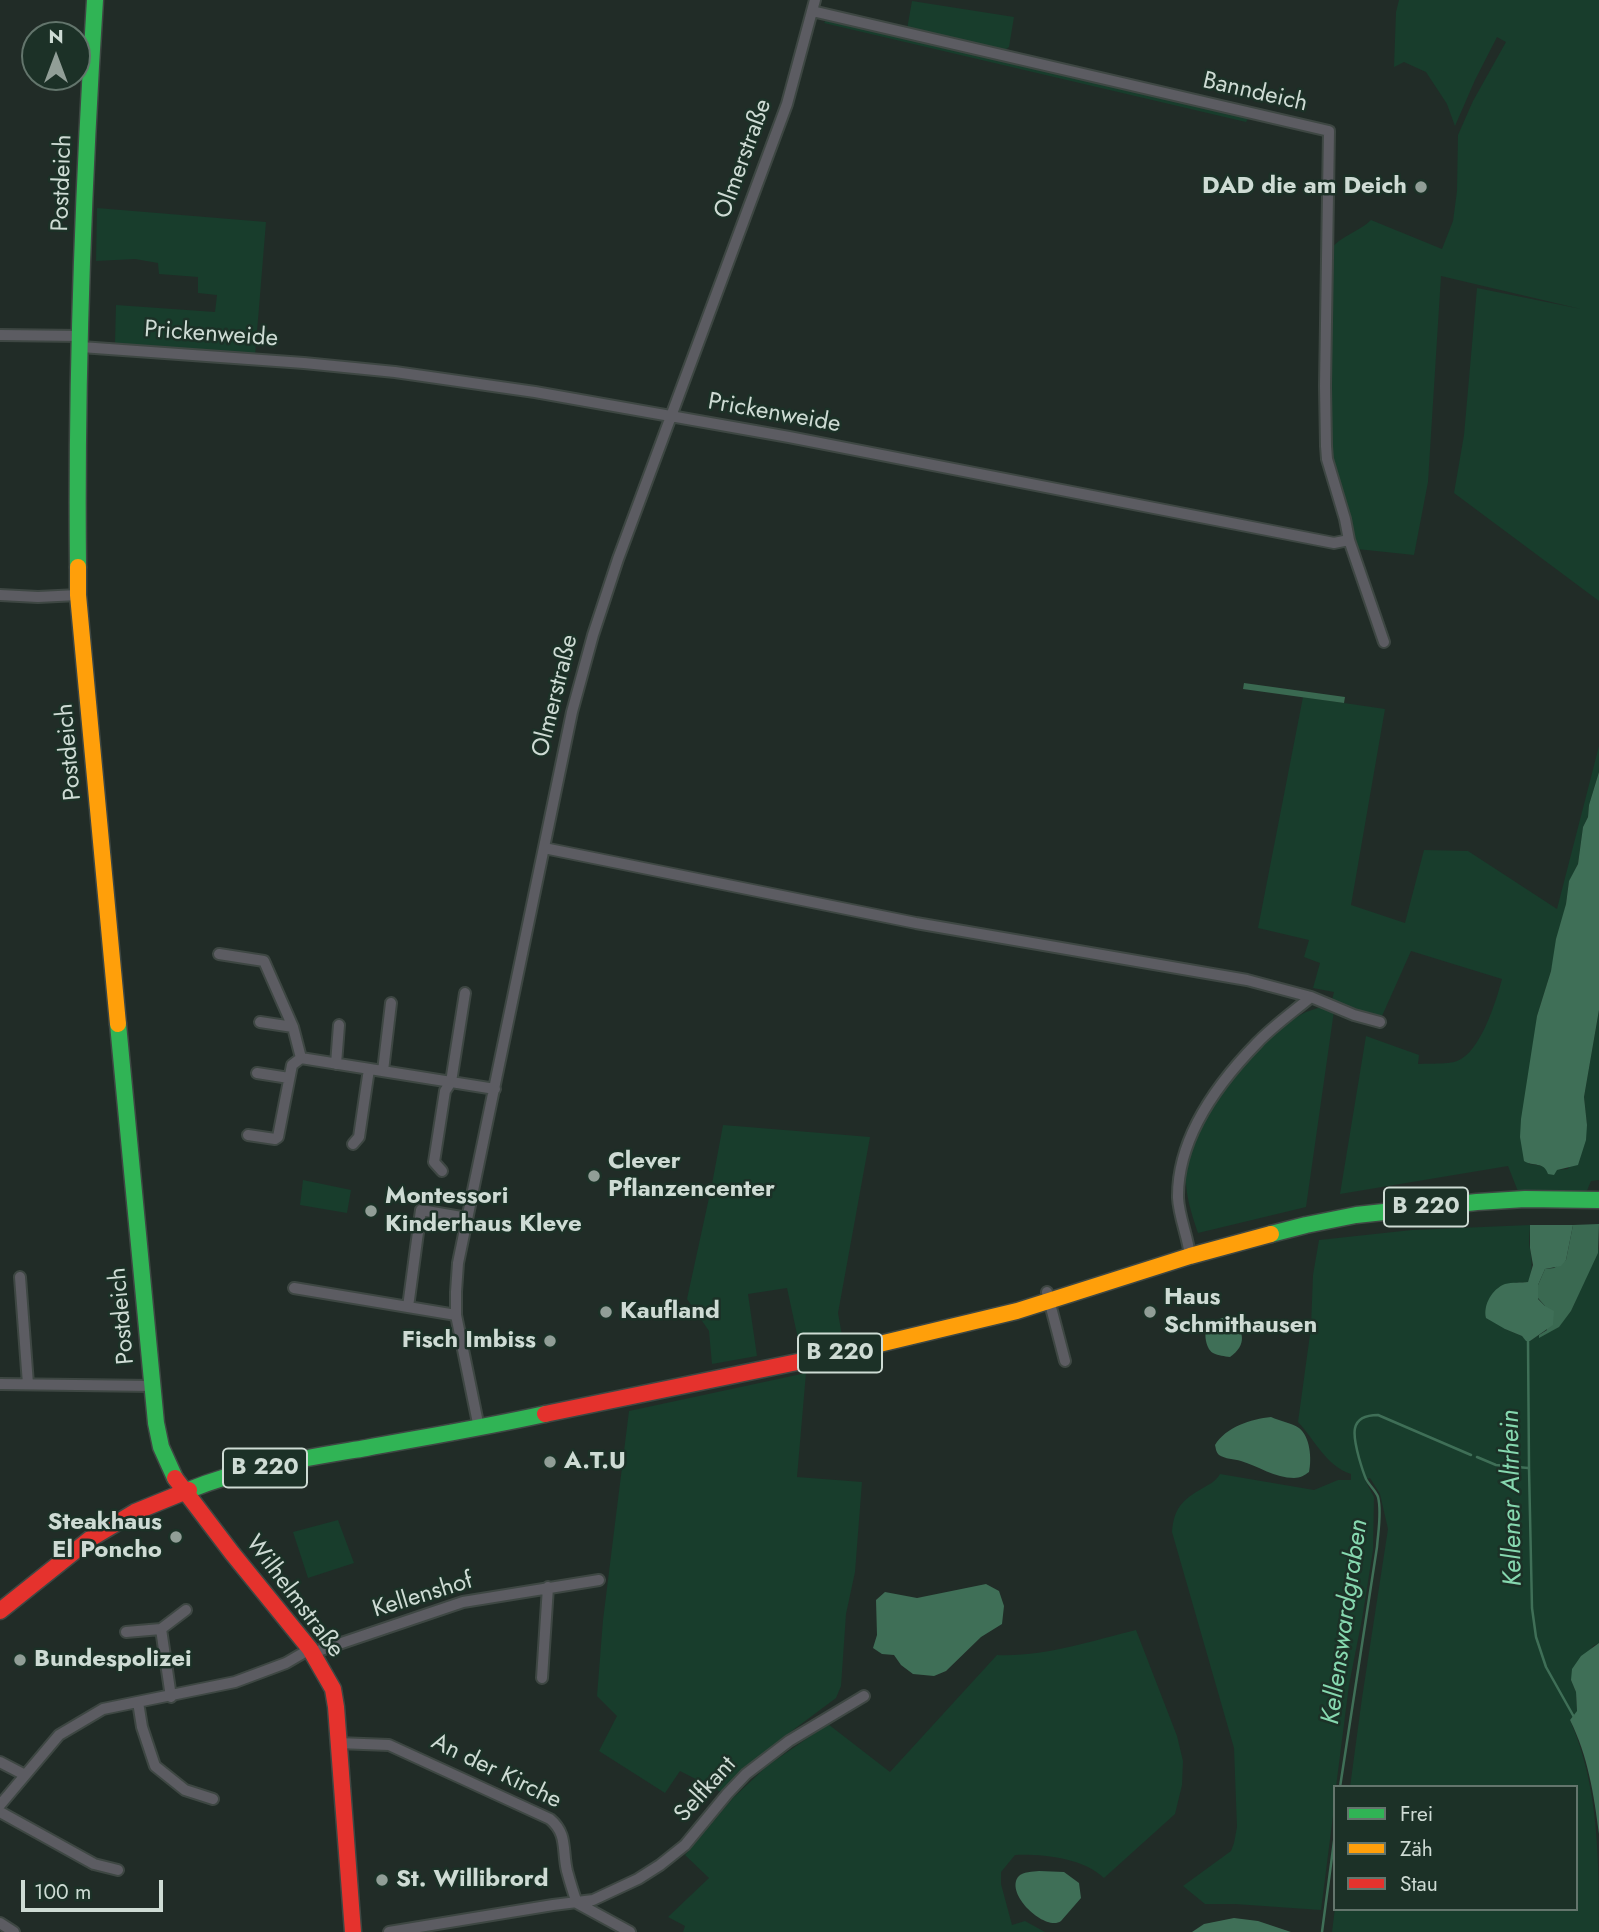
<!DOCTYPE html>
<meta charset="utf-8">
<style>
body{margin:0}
#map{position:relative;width:1599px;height:1932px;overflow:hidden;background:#212c27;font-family:Jost,sans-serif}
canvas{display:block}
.legend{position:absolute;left:1333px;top:1785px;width:245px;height:126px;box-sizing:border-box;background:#1c3127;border:2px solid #63756c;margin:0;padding:9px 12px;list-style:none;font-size:21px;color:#cedbd4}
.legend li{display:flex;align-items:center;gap:14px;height:35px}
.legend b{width:35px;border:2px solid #63756c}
.north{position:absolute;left:21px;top:21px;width:70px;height:70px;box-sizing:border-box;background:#1c3127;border:2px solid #63756c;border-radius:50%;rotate:0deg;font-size:19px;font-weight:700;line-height:28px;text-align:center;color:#cedbd4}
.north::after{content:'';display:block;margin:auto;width:24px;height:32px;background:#919e97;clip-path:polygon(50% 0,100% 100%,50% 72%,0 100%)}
.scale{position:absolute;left:21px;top:1880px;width:142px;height:32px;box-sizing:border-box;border:4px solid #cedbd4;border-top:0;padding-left:9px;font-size:21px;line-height:24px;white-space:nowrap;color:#cedbd4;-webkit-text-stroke:5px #1c3127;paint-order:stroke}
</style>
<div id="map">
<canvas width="1599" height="1932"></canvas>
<ul class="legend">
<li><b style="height:9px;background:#30b455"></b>Frei</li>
<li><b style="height:9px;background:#ff9f0a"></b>Zäh</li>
<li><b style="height:9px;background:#e5322d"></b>Stau</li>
</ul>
<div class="north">N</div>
<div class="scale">100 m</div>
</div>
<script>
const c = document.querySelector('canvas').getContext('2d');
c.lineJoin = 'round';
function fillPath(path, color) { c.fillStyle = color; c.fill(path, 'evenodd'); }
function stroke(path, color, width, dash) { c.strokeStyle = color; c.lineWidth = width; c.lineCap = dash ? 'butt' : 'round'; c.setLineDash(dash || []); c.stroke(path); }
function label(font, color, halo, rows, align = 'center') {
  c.font = font + ' Jost,sans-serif'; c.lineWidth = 5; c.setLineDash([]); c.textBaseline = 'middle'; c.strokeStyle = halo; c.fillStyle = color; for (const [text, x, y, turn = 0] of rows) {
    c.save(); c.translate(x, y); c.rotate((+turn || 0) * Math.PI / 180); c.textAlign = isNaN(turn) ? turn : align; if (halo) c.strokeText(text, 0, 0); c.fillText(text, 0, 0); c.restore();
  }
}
fillPath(new Path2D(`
 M1399,0H1599V601L1454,493L1464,435L1477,288L1581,309L1441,276L1428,482L1414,555L1357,549L1329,454L1330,250C1340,236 1359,232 1371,220L1442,249L1453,221L1457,191L1458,135L1473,101L1506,42L1497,37L1475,80L1455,126L1447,104L1426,72L1404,62L1394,67L1396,12Z
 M912,1L1014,17L1009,47L1004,51L907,29Z
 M827,18L1250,116L1246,122L824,23Z
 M97,208L266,222L255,356L115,343L116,305L215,312L217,295L198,293V277L159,274L158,263L135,259L96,261Z
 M1303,697L1385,709L1351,905L1405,923L1424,850L1468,851L1557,909L1599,746V772L1589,805L1588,817L1583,827L1578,864L1569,882L1566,904L1551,971L1537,1016L1529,1164C1544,1165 1552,1171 1568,1169L1587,1125L1584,1097L1599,1010V1180L1591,1181L1586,1193L1519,1194L1508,1166L1340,1194L1366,1036L1419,1055L1418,1064C1430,1063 1446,1065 1457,1061C1480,1053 1496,1002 1502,979L1411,951L1382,1016L1359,1012L1332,1000L1334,992L1313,988L1320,963L1304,957L1309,940L1258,928Z
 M1321,1007L1334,1011L1306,1207L1198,1233C1190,1209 1182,1185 1188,1160C1197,1116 1265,1031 1306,1012C1311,1010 1316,1009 1321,1007Z
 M723,1125L870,1137L838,1313L843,1341L800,1348L787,1288L748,1294L757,1356L712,1364L709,1331L687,1299L712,1184Z
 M303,1180L351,1190L347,1213L300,1205Z
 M1530,1225C1530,1233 1528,1241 1530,1249C1532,1261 1533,1270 1528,1282L1512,1283L1505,1329L1522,1336L1530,1341L1539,1335V1337L1558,1327L1571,1311L1599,1248V1643L1593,1646L1571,1680L1576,1692L1577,1712L1570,1720C1599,1786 1599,1860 1599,1932H1332L1335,1908L1576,1909V1787H1350L1362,1698L1388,1529L1380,1494L1370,1478L1365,1480L1374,1497L1373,1550L1362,1619L1349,1685L1336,1787H1335V1800L1321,1910L1235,1904H1205L1183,1886L1231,1851L1234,1843L1237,1827L1234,1748L1172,1532C1174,1508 1182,1500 1203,1488C1210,1484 1216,1481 1220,1474L1314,1490L1338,1480H1351V1474C1326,1466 1315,1440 1298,1422L1311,1327L1313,1275L1319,1240L1412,1230Z
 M806,1373L797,1477L862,1482L855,1572L846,1614L841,1686L836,1698L777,1742L749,1766L723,1793L680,1771L665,1793L599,1751L617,1716L597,1696L603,1620L629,1411Z
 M338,1520L354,1563L308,1578L293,1532Z
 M1136,1630L1177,1736L1183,1761L1182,1785L1175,1814L1104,1878C1083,1858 1043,1854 1015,1855L1001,1872V1884L1012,1925L1025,1921L1045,1932H683L685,1926L668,1917L709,1878L685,1855L733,1798L767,1766L828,1724L890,1772L997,1655C1044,1657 1091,1641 1136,1630Z`), '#183d2c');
fillPath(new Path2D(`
 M1244,683L1345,697L1344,703L1243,689Z
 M1599,1224L1598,1253L1571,1311L1559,1327L1539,1338V1335L1547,1330L1545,1306L1538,1298L1537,1292L1538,1285L1545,1269L1554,1268L1566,1260L1573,1225Z`), '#3a6951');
fillPath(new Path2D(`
 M1599,772V1010L1584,1097L1587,1125L1586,1140L1578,1165L1557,1170L1554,1175L1548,1174C1544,1161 1533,1167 1524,1161L1520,1137L1521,1119L1537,1016L1551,971L1556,939L1566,904L1569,881L1578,864L1583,827L1588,817L1589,805Z
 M1530,1225H1573L1566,1260L1561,1266L1545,1269L1538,1285V1299L1545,1306L1554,1311L1553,1325L1530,1341H1526L1522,1336L1505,1329L1486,1318C1483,1305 1492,1289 1505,1284C1512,1282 1521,1283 1528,1282L1533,1265L1530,1248Z
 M1222,1318H1230C1245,1331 1247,1345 1230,1357C1224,1356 1219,1356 1213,1353C1205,1348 1202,1329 1211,1322C1212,1321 1220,1319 1222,1318Z
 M1271,1417C1280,1421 1292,1423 1299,1428C1310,1436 1312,1459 1309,1472C1305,1475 1300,1478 1294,1478C1275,1478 1258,1466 1241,1461C1234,1459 1225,1459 1219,1455C1216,1452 1216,1449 1215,1445C1226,1427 1251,1419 1271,1417Z
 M986,1584L999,1591L1004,1606L1002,1624L981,1637L946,1671L934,1676L913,1674L901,1665L894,1655L882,1654L873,1648L877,1635L876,1600L885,1592L917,1598Z
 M1599,1643V1834C1594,1795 1588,1756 1570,1720L1577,1711L1576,1692L1571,1680L1572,1669L1581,1656Z
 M1039,1871L1064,1872L1079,1883L1081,1898L1061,1921C1046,1932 1005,1895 1018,1877C1023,1871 1033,1872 1039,1871Z
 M1234,1918L1258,1921L1291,1932H1192L1204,1924Z`), '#3f6f57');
stroke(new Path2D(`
 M1528,1341L1529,1468L1532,1608L1536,1637L1546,1667L1574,1717
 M1477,1457L1496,1465L1528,1468
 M1340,1787L1377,1547C1378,1532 1382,1512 1378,1497C1376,1491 1369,1485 1366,1479C1363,1472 1361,1465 1359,1458C1353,1436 1348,1415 1378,1415L1471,1455
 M1322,1932L1335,1834`), '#3f6f57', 2.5);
const street = new Path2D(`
 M812,11L1329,131L1325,386L1326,446L1327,459L1345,519L1349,540
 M0,335L81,336
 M81,347L304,363L395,372L535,392L789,437L1334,543L1349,540L1384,642
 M0,595L38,597L78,595
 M544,848L916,923L1247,980L1311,997L1354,1015L1380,1022
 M219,954L264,961L293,1027L301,1058L495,1089
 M260,1022L293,1027
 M336,1064L339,1025
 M383,1071L391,1003
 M257,1073L289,1078
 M248,1135L275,1139L278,1137L292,1065L301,1058
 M353,1144L359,1137L369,1069
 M442,1171L434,1162L445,1091L451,1082L465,993
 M1190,1256C1188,1237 1179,1217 1178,1198C1177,1138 1217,1084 1257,1043C1273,1026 1293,1012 1311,997
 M20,1277L28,1384
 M294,1288L456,1315
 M1047,1292L1065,1361
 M408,1307L421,1210L467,1218
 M0,1384L153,1386
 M479,1428L456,1315V1292L458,1263L572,712L593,635L618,559L787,104L815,0
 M126,1632L161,1629
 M312,1653L463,1602L599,1580
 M542,1678L548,1587
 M171,1697L161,1629L186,1610
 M138,1702L142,1727L155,1766L185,1790L213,1799
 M338,1743L389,1745L550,1819C568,1834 562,1850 567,1871C570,1882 573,1892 577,1903
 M0,1762L25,1775
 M0,1805L59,1735L103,1709L235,1682L286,1663L310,1649
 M0,1812L94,1864L118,1870
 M577,1903L630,1932
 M0,1923L14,1932
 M389,1932L553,1905L593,1900L638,1879L660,1865L685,1845L727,1794L746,1774L789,1741L864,1696`);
const fast = new Path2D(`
 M78,567C76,378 83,188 95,0
 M118,1024L156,1423L161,1447L175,1478
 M1271,1234L1306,1225L1356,1215L1477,1202L1525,1199L1599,1200
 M189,1490C245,1467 307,1458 366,1448C426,1437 486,1427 545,1414`);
const slow = new Path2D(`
 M78,567V595L118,1024
 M846,1352L1017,1311L1190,1256L1271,1234`);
const jam = new Path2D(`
 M545,1414L846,1352
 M175,1478L232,1553L310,1649L333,1689L336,1707L353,1932
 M0,1611L90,1539L135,1512L189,1490`);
stroke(street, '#3e4743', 14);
stroke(fast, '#3e4743', 19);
stroke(slow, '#3e4743', 19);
stroke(jam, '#3e4743', 19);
stroke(street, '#5c5c62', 10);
stroke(fast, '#30b455', 16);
stroke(slow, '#ff9f0a', 16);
stroke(jam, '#e5322d', 16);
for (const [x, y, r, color] of [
 [1421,187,7,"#919e97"],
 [594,1176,7,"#919e97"],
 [371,1211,7,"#919e97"],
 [606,1312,7,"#919e97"],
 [1150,1312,7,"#919e97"],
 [550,1341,7,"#919e97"],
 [550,1462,7,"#919e97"],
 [176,1537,7,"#919e97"],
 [20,1660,7,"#919e97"],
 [382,1880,7,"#919e97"]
]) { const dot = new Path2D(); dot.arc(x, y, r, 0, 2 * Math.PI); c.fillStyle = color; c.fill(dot); stroke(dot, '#1c3127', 2.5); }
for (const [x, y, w] of [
 [1426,1207,84],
 [840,1353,84],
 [265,1468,84]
]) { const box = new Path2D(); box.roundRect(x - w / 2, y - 19.5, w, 39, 5); c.fillStyle = '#1c3127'; c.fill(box); stroke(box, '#cedbd4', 2); }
label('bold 23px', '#cedbd4', null, [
 ["B 220",1426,1207],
 ["B 220",840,1353],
 ["B 220",265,1468]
]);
label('24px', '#cedbd4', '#1c3127', [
 ["Banndeich",1255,93,13],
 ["Olmerstraße",744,159,-70],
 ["Postdeich",63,183,-88],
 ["Prickenweide",211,335,4],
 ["Prickenweide",774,414,10],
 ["Olmerstraße",556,696,-76],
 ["Postdeich",70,752,-95],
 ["Postdeich",123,1316,-95],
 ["Kellenshof",423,1596,-17],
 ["Wilhelmstraße",294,1597,53],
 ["An der Kirche",496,1772,26],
 ["Selfkant",706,1790,-48]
]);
label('bold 24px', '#cedbd4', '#1c3127', [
 ["DAD die am Deich",1407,187,"right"],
 ["Clever",608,1162],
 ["Pflanzencenter",608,1190],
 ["Montessori",385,1197],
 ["Kinderhaus Kleve",385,1225],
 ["Haus",1164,1298],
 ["Schmithausen",1164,1326],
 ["Kaufland",620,1312],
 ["Fisch Imbiss",536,1341,"right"],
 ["A.T.U",564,1462],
 ["Steakhaus",162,1523,"right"],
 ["El Poncho",162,1551,"right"],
 ["Bundespolizei",34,1660],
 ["St. Willibrord",396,1880]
], 'left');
label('italic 26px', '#86d8af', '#1c3127', [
 ["Kellener Altrhein",1513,1498,-91],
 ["Kellenswardgraben",1346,1622,-82]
]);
</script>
